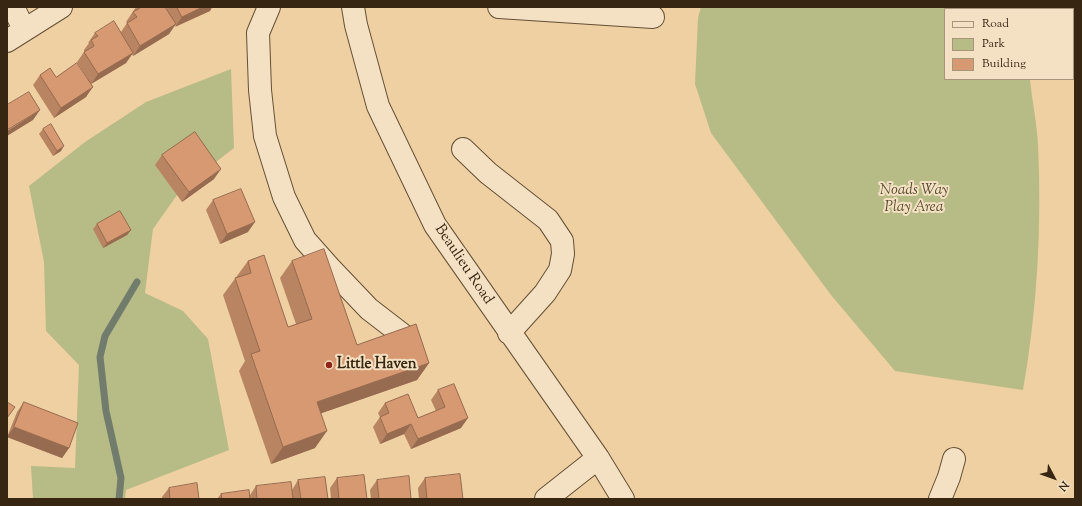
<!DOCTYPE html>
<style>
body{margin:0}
#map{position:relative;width:1082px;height:506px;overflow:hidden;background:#eed0a3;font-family:"Sorts Mill Goudy",serif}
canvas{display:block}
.frame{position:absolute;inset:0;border:8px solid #372611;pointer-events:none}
.legend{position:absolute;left:944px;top:8px;width:130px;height:72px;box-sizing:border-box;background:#f4e0c3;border:1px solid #a8967c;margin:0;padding:5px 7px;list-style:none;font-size:12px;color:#372611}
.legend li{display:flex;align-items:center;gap:8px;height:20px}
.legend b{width:20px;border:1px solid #a8967c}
.north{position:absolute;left:1034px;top:458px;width:40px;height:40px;-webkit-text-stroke:3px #f4e0c3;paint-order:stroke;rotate:131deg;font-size:11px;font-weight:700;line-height:16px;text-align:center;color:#372611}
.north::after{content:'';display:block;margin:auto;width:14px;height:18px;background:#372611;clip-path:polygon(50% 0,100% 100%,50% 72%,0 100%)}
</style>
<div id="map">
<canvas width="1082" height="506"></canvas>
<div class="frame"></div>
<ul class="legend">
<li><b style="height:5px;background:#f4e0c3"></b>Road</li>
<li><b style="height:11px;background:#b7bb86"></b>Park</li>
<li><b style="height:11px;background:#d69971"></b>Building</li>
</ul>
<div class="north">N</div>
</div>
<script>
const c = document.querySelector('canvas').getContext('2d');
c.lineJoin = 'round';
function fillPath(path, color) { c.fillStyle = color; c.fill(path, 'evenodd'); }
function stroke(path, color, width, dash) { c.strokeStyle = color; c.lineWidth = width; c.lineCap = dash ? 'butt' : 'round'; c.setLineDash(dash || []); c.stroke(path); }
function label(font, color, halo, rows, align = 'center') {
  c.font = font + ' "Sorts Mill Goudy",serif'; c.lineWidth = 4; c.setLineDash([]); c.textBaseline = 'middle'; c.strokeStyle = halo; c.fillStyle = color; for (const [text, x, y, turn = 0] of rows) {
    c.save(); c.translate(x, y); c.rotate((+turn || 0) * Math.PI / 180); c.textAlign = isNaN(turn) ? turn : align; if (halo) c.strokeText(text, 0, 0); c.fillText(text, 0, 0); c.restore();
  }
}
fillPath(new Path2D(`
 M701,7H1026V9H945V79H1030C1032,101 1037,123 1038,145C1042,227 1037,310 1023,390L895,371L831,295L711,133L695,84L698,18Z
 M231,69L234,148L182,188L153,229L145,293L183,311L208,339L229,450L126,490L125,499H33L31,466L75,468L79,365L46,331L44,262L29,186L85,142L146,102Z`), '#b7bb86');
stroke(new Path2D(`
 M119,499L121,478L106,411L100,357L105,336L137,282`), '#727c6d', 7);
const minor = new Path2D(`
 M13,7L24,29
 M269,7L258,33L260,90L265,136L284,197L305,240L329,267L369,309L408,339
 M353,7L356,25L378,106L435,225L598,458L623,499
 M499,7L653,17
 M7,41L61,7
 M463,149L488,173L548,220L562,241L563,254L560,270L545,293L509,333
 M546,499L598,458
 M940,499L949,477L954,459`);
stroke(minor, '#655036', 24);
stroke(minor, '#f4e0c3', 22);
fillPath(new Path2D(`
 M136,7H165L167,10L166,7H212L210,11L174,26L169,34L133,56L132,54L126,63L91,84L86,97L54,118L33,85L40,75L56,77L88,79L77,62L84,52V50L89,43H88L95,33L121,32L127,23L126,22Z
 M43,129L61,151L53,156L39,134Z
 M162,155L214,179L182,202L155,165Z
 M213,200L248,232L220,244L206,210Z
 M97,224L131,230L127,235L103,248L93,229Z
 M248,261L288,327L296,324L280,278L292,261L357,345L429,363L417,380L321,413L315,448L271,464L239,371L245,361L223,295Z
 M438,390L461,428L411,449L404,434L380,444L373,427L380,417L378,413L385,403L418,418L436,411L431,400Z
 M24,402L69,448L62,458L7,437L17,412Z
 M337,478L367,499H331L330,488Z
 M425,478L463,499H419L418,488Z
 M298,480L328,499H217L221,494L250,495L256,486L292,490Z
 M377,480L411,499H371L370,490Z
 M169,488L199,499H162V497Z`), '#b88461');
fillPath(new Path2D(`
 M203,7H212L210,11L175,27L182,17Z
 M176,24L169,34L133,56L140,46Z
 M133,53L126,63L91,84L98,74Z
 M93,87L86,97L54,118L61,108Z
 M40,110L33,120L7,136V131Z
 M64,146L61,151L53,156L57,151Z
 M221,169L214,179L182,202L189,192Z
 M255,222L248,232L220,244L227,234Z
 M131,230L127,235L103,248L107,243Z
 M429,363L417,380L305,419L317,402Z
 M468,418L461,428L411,449L418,439Z
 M411,424L404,434L380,444L387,434Z
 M14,427L69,448L62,458L7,437Z
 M327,431L315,448L271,464L283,447Z`), '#966b4f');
const building = new Path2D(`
 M140,7H165L176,24L140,46L127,23L137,17L133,12L140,8Z
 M177,7H203L182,17Z
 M114,21L133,53L98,74L84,52L94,46L91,40L98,36L95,33Z
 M77,63L93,87L61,108L40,75L50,68L56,77Z
 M29,92L40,110L7,130V105Z
 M51,124L64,146L57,151L43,129Z
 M195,132L221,169L189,192L162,155Z
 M241,189L255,222L227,234L213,200Z
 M120,211L131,230L107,243L97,224Z
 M324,249L357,345L416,324L429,363L317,402L327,431L283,447L251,354L260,351L235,278L251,273L248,261L264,255L288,327L312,319L292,261Z
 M454,384L468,418L418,439L411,424L387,434L380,417L389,413L385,403L408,394L418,418L445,407L438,390Z
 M7,402L15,407L7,418Z
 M24,402L78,423L69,448L14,427Z
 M460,474L463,499H427L425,478Z
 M364,475L367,499H339L337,478Z
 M409,476L411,499H379L377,480Z
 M325,477L328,499H301L298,480Z
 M291,482L293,499H257L256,486Z
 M197,483L199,499H170L169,488Z
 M249,490L250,499H222L221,494Z`);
fillPath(building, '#d69971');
stroke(building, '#966b4f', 1);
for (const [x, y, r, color] of [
 [329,365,4,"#8f2418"]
]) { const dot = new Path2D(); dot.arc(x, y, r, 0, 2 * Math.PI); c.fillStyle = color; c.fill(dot); stroke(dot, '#f4e0c3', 1.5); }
label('italic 15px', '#574b2e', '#f4e0c3', [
 ["Noads Way",914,191],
 ["Play Area",914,208]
]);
label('15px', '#372611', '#f4e0c3', [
 ["Beaulieu Road",463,265,56]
]);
label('bold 15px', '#372611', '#f4e0c3', [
 ["Little Haven",337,365]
], 'left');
</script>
